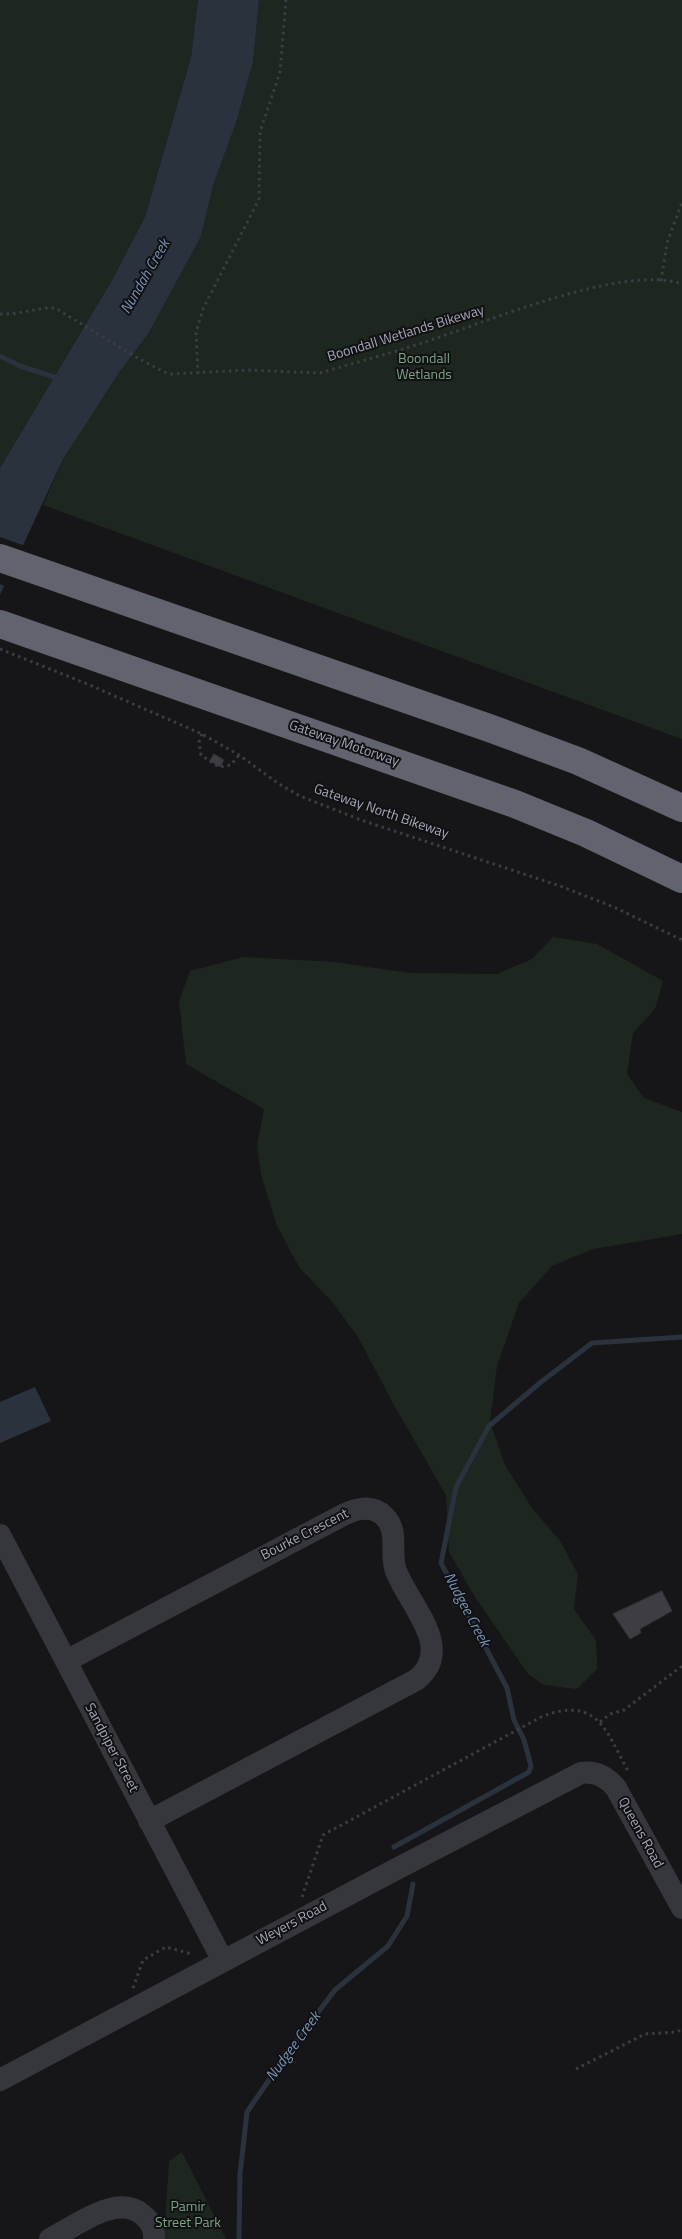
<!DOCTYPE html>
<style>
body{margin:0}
canvas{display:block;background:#161518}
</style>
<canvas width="682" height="2239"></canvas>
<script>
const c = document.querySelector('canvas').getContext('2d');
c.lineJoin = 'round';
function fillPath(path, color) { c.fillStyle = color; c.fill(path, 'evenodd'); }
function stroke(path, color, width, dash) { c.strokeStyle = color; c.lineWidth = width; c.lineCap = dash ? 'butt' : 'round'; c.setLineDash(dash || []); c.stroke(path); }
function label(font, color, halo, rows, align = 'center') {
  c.font = font + ' "Titillium Web",sans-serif'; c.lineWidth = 4; c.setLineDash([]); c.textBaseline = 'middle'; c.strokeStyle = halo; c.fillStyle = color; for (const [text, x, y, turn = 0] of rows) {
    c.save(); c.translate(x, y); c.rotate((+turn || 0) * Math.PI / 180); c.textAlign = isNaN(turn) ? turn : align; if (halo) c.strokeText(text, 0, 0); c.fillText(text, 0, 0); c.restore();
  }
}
fillPath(new Path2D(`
 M0,0H198L191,57L145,217L111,282L0,468Z
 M259,0H682V739L43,505L63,459L85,422L120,371L148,334L213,184L236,123L253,62Z
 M553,937L597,944L663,981L655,1009L633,1033L627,1074L644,1098L682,1112V1234L593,1249L552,1266L519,1303L497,1366L490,1422L505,1465L532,1508L560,1541L578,1574L574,1609L596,1640L597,1669L577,1689L544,1685L528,1674L475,1597L449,1552L446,1495L395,1407L358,1337L333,1303L299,1267L277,1226L261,1175L257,1146L264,1109L186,1064L179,1001L190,971L243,957L334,962L410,973L497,974L532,959Z
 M182,2152L226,2239H164L169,2161Z`), '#1d261f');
fillPath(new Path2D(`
 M198,0H259L253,62L236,123L213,185L201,236L148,334L120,371L63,459L0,595V468L111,282L145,217L191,57Z
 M35,1387L51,1421L0,1443V1402Z`), '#2a323d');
fillPath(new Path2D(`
 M0,537L25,546L7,587L0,584Z`), '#161518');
stroke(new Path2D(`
 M0,356L20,366L60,379
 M394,1847L529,1772L531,1766L524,1740L514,1720L507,1688L441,1563L456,1487L489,1426L541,1382L592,1343L682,1337
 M239,2239L240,2174L247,2112L291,2048L335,1990L388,1946L407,1916L413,1884`), '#2a323d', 5);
const building = new Path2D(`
 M214,754L224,760L220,767L210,761Z
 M662,1591L672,1611L640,1629L641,1633L630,1639L613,1614Z`);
fillPath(building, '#3d3d43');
stroke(building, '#302f34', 1);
stroke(new Path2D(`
 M661,281L667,243L682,202
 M0,314C19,315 37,307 55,308L136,357L164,372L172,374L247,370L320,373C354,363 388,354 422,343C482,324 624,263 682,284
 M198,374L196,332L203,309L259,199L260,132L280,72L286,0
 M0,649L85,683L202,734L239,755L279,784L300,796L361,820L563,887L616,908L682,940
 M202,734L199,742L201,755L219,767L231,765L239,755
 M600,1722L610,1714L624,1710L682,1666
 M302,1897L323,1835L543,1716C598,1696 606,1731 628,1771
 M133,1988L143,1960L166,1947L192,1954
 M576,2069L645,2034L677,2032L682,2029`), '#3c3d44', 3, [2.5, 4]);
stroke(new Path2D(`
 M0,1535L223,1961
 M66,1661L345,1514C358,1508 373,1505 384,1516C400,1531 389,1553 396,1571C409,1605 456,1649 416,1680L149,1821
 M0,2080L385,1875L581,1773C595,1771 607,1777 616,1788L682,1908
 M50,2239C74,2227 118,2192 143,2215C150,2221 155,2229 154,2239`), '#36363d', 22);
stroke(new Path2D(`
 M0,558L492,729L578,761L682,808
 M0,624L515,804L586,833L682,879`), '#61636e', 28);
label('14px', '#a6a9b9', '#111013', [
 ["Boondall Wetlands Bikeway",406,334,-17],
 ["Gateway Motorway",344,744,19],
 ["Gateway North Bikeway",381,812,19],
 ["Bourke Crescent",305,1535,-27],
 ["Sandpiper Street",111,1748,62],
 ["Queens Road",640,1833,61],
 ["Weyers Road",292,1924,-28]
]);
label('14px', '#7ba683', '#111013', [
 ["Boondall",424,360],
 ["Wetlands",424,376],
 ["Pamir",188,2208],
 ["Street Park",188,2224]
]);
label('italic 15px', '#7993b8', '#111013', [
 ["Nundah Creek",146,277,-60],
 ["Nudgee Creek",466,1610,62],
 ["Nudgee Creek",294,2047,-54]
]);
</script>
